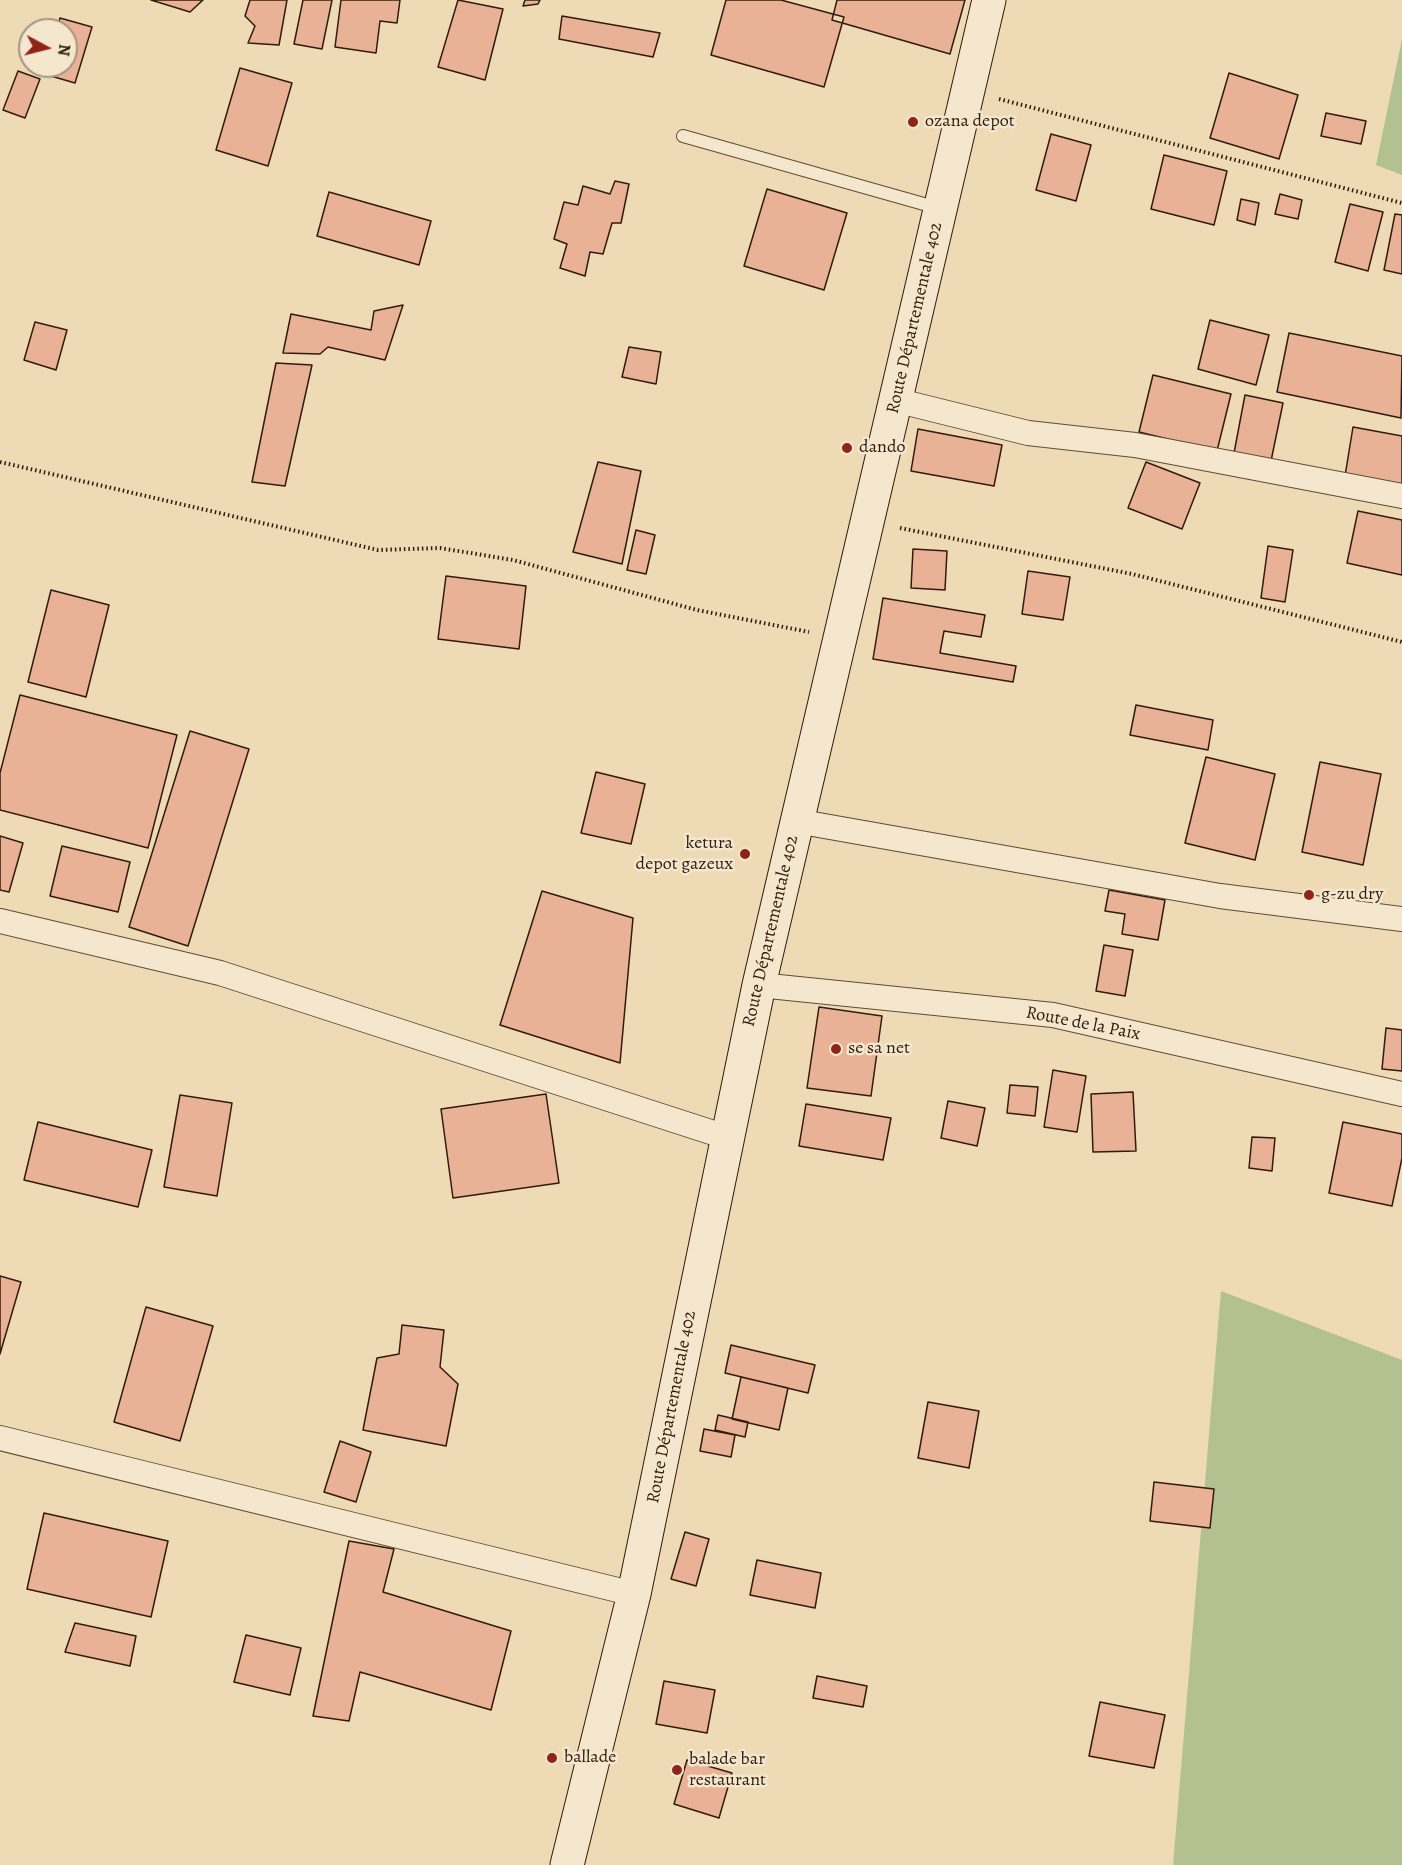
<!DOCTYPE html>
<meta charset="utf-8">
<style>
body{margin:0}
#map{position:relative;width:1402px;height:1865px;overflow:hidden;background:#eedab4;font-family:Alegreya,serif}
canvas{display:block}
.north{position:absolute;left:18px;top:18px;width:60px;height:60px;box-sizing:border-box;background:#f4e7ce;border:2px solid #a69581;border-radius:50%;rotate:97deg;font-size:16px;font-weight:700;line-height:24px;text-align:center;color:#311b0d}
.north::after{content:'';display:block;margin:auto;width:21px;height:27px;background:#8f2418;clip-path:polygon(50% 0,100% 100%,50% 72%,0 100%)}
</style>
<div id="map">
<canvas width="1402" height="1865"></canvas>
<div class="north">N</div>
</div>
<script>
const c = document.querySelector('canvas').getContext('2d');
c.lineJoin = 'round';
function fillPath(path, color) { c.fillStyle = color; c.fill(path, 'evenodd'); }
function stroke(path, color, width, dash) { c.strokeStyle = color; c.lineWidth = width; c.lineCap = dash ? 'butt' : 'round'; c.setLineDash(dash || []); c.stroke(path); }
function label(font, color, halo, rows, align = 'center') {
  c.font = font + ' Alegreya,serif'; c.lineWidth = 5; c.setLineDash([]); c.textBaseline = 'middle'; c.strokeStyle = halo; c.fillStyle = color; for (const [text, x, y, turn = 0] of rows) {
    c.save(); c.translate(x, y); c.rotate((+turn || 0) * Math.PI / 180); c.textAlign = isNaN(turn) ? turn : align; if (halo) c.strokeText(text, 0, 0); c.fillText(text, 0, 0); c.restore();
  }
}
fillPath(new Path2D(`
 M1402,39V175L1376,165Z
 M1221,1291L1402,1360V1865H1173Z`), '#b3c191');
const building = new Path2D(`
 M151,0H203L190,12Z
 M250,0H287L279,45L248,43L255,26L245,16Z
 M303,0H332L322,49L294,44Z
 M341,0H400L397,23L380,21L376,53L335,47Z
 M458,0L503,9L485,80L438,67Z
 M525,0H540L538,4L523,6Z
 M726,0H781L844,17L824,87L711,55Z
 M837,0H965L950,54L832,20Z
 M562,16L660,33L653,57L559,39Z
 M60,18L92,27L75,83L44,74L46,66H66V30H57Z
 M240,68L292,83L268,166L216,150Z
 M18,71L40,79L25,118L3,110Z
 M1229,73L1298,95L1279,159L1210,138Z
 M1326,113L1366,121L1361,144L1321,136Z
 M1051,134L1091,145L1076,201L1036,190Z
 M1164,155L1227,171L1214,225L1151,209Z
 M615,181L629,184L621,223H612L603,254L590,252L585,276L560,268L567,244L554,239L564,202L578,205L583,186L610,194Z
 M767,189L847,213L824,290L744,266Z
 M329,192L431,221L419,265L317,236Z
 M1280,194L1302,200L1298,219L1275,214Z
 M1241,199L1259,203L1255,225L1237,220Z
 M1350,204L1383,212L1368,271L1335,262Z
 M1395,214L1402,215V274L1384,270Z
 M403,305L385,360L328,347L320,354L283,353L291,314L371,330L374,311Z
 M1210,320L1269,335L1256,385L1198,369Z
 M35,322L67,330L56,370L24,360Z
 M1289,333L1402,356L1401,418L1277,392Z
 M629,347L661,352L656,384L622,377Z
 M276,363L312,365L285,486L252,482Z
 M1153,375L1231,394L1217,451L1139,432Z
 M1245,395L1283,403L1271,461L1234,453Z
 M1353,427L1402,436V485L1345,476Z
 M918,429L1002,445L994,486L911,471Z
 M598,462L641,471L622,564L573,552Z
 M1146,462L1200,483L1182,529L1128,508Z
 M1358,511L1402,520V575L1347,563Z
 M636,530L655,535L646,574L627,570Z
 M1268,546L1293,550L1285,602L1261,598Z
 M913,549L947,551L945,590L911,588Z
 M1028,571L1070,577L1063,620L1022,614Z
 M446,576L526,586L519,649L438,639Z
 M51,590L109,605L86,697L28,682Z
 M883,598L985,615L981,637L944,631L940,653L1016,666L1013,682L873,659Z
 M20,695L177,735L148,848L0,810V773Z
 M1136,705L1213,720L1208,750L1130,735Z
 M190,731L249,749L188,946L129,927Z
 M1206,757L1275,774L1255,860L1185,843Z
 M1320,762L1381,774L1363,865L1302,852Z
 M596,772L645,784L631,844L581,833Z
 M0,836L23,843L9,892L0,890Z
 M62,846L130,862L118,912L50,896Z
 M1109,890L1165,900L1158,940L1122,934L1125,914L1105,911Z
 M542,891L633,918L620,1063L500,1025Z
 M1104,945L1133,950L1125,996L1096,991Z
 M819,1007L882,1016L871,1096L807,1088Z
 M1386,1028L1402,1030V1071L1382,1069Z
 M1053,1070L1086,1076L1077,1132L1044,1127Z
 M1010,1085L1038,1087L1035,1116L1007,1113Z
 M1133,1092L1136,1151L1093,1152L1091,1094Z
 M546,1094L559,1183L453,1198L441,1109Z
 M180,1095L232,1103L217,1196L164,1187Z
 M948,1101L985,1108L977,1146L941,1138Z
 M806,1104L891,1118L883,1160L799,1146Z
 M38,1122L152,1150L138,1207L24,1180Z
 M1343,1122L1402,1134V1158L1392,1206L1329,1193Z
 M1252,1137L1275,1138L1272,1171L1249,1168Z
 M0,1276L21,1282L0,1354Z
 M146,1307L213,1326L180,1441L114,1422Z
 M402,1325L444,1330L440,1367L458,1384L446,1446L363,1430L377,1358L399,1354Z
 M731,1345L815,1365L808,1393L725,1373Z
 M741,1377L788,1388L779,1430L732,1419Z
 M928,1402L979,1411L969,1468L918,1458Z
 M718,1415L748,1422L745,1437L715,1430Z
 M704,1429L735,1435L731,1457L700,1451Z
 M340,1441L371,1452L356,1502L324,1492Z
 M1154,1482L1214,1489L1210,1528L1150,1521Z
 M44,1513L168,1541L151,1617L27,1589Z
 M685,1532L709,1539L696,1586L671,1579Z
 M349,1541L394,1549L383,1592L511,1631L491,1710L360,1672L349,1721L313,1716Z
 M757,1560L821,1573L815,1608L750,1595Z
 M75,1623L136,1636L130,1666L65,1652Z
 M246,1635L301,1648L290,1695L234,1682Z
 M817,1676L867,1686L863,1707L813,1698Z
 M664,1681L715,1690L707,1733L656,1724Z
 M1100,1702L1165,1715L1154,1768L1089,1756Z
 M687,1760L732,1773L719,1818L674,1804Z`);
fillPath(building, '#e9b195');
stroke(building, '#311b0d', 1.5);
const service = new Path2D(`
 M683,136L938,208`);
const minor = new Path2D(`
 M895,400L1028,433L1135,445L1402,496
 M796,821L1220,896L1402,919
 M0,921L220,973L726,1137
 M759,985L1053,1015L1402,1094
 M0,1438L634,1594`);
const secondary = new Path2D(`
 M567,1865L634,1594L759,985L989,0`);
stroke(service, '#604b37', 14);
stroke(minor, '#604b37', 26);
stroke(secondary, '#311b0d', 35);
stroke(new Path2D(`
 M999,99L1402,203
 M0,462L378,550L440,548L513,560L697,610L809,632
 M900,528L1132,574L1402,642`), '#311b0d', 4, [1.5, 3]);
stroke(service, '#f4e7ce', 12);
stroke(minor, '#f4e7ce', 24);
stroke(secondary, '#f4e7ce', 33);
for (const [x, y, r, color] of [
 [913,122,6,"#8f2418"],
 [847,448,6,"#8f2418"],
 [745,854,6,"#8f2418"],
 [1309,895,6,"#8f2418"],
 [836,1049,6,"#8f2418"],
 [552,1758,6,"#8f2418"],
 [677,1770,6,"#8f2418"]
]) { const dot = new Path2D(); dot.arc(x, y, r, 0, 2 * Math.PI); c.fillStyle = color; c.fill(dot); stroke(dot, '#f4e7ce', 2); }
label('18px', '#311b0d', '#f4e7ce', [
 ["ozana depot",925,122],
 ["dando",859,448],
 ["ketura",733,844,"right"],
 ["depot gazeux",733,865,"right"],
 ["g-zu dry",1321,895],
 ["se sa net",848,1049],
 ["ballade",564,1758],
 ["balade bar",689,1760],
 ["restaurant",689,1781]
], 'left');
label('18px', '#311b0d', '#f4e7ce', [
 ["Route Départementale 402",915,318,-77],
 ["Route Départementale 402",771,931,-77],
 ["Route de la Paix",1083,1024,11],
 ["Route Départementale 402",672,1407,-79]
]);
</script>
